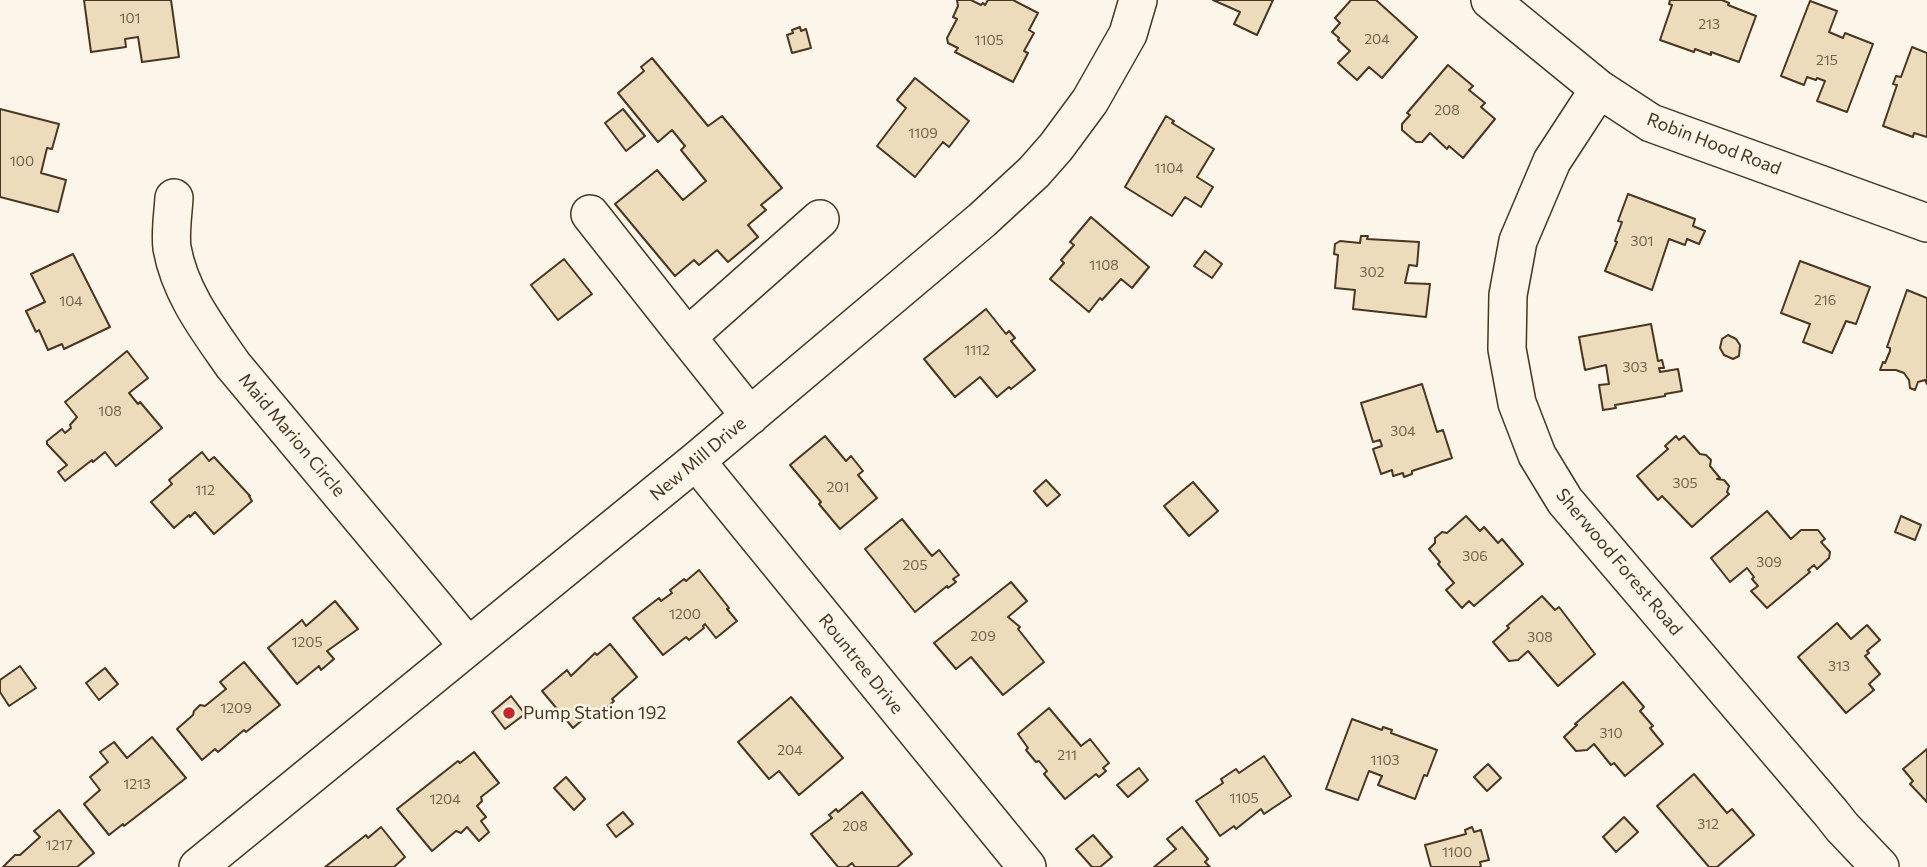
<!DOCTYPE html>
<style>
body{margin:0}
canvas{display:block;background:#fbf6e9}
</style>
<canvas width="1927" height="867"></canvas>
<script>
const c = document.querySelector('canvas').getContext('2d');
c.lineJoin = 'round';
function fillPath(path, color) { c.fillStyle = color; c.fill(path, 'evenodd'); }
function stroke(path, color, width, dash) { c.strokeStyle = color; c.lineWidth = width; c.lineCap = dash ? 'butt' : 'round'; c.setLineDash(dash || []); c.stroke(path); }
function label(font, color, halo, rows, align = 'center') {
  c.font = font + ' Commissioner,sans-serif'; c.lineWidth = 5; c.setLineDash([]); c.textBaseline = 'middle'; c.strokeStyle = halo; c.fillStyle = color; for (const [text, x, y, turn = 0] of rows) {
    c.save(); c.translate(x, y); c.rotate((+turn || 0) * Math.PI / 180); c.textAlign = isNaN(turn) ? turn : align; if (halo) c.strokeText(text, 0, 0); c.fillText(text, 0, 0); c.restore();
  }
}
const building = new Path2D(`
 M84,0H171L179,57L142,62L138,37L125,39L126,47L91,52Z
 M957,0H971L981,5L983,3L985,5L988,0H1013L1038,13L1029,30L1034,33L1024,51L1028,53L1013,82L955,52L958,48L948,43L947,38L957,19L953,17L958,6Z
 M1213,0H1273L1257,35L1234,24L1240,12Z
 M1351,0H1376L1417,37L1382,78L1369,67L1357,80L1338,63L1350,51L1338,40L1339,38L1332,32L1340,23L1335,18Z
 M1670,0H1722L1729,3L1728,5L1756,16L1739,62L1711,52V55L1695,49L1694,52L1660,40L1672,5L1669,4Z
 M1810,1L1837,11L1829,32L1843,38L1845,33L1873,44L1847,112L1817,101L1825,81L1817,78L1816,80L1807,77L1804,85L1781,76Z
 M800,27L801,31L806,29L811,48L792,53L787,35L793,33L792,30Z
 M1912,47L1927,53V137L1914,133L1913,137L1883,126L1897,85L1893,84L1896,76L1901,77Z
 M652,58L708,126L722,116L782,188L761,205L766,210L748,225L758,237L728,262L717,250L699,265L694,260L675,276L615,204L657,170L683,200L706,181L681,150L685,146L672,130L658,142L618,93L644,71L641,67Z
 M1448,65L1473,86L1469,90L1485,103L1481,107L1495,119L1463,158L1449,146L1447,149L1430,133L1422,142H1416L1402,130V124L1410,115L1407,113Z
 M915,78L969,121L949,147L943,142L915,177L877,146L906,108L897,100Z
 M0,109L59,124L52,149L47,148L41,173L66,180L58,212L0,197Z
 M623,109L645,136L626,151L605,123Z
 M1166,116L1174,121L1172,123L1214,149L1197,177L1213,187L1201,207L1185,197L1172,216L1125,187Z
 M1628,194L1695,219L1693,226L1705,231L1699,244L1687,239L1685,245L1669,239L1652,290L1605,271L1617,242L1615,241L1622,222L1618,221Z
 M1091,217L1149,267L1132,288L1121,279L1102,300L1100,298L1089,312L1050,279L1064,263L1061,260L1074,245L1070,242Z
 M1361,236H1368L1367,239L1419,242L1417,266L1409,265L1405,283L1430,284L1426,317L1353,309L1355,290L1335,288L1338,255L1334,254L1335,244L1340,241L1360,243Z
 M1205,251L1222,264L1212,278L1194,266Z
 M73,254L110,327L64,349L62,344L48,350L39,330L36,332L26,311L45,302L31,274Z
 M564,259L592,294L558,320L531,285Z
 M1800,261L1870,287L1856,324L1846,321L1832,353L1803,342L1810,324L1781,313Z
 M1907,290L1927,298V384L1925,380L1918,382L1915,390L1910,388L1909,380L1904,373L1896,370H1880L1883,362L1885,363L1890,351V348L1887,347Z
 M986,309L1006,334L1009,331L1015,338L1011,341L1035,370L1011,389L1009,387L997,397L980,377L955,397L924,359Z
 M1651,324L1658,361L1662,360L1664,368H1659L1660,372L1678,369L1682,391L1665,394V396L1615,405L1616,408L1603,410L1599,385L1609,384L1606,365L1585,370L1579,337Z
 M1728,335L1736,339L1740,345L1739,356L1733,359L1724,355L1720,348L1722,339Z
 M127,351L148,378L129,393L138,404L140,402L162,428L116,466L105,452L93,462L92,460L65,481L58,472L67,465L47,444V441L62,429L65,433L71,428L70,425L77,417L65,402Z
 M1422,384L1437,432L1443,430L1452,458L1412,471V474L1404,477L1403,473L1393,476L1392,470L1381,474L1373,449L1382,446L1380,440L1373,442L1361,403Z
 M825,436L846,461L851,456L863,471L858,475L877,498L840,529L819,504L821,502L790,465Z
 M1676,436L1679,440L1684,436L1700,454L1706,455L1711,460L1710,466L1720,478L1717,479L1724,480L1729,486L1727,492L1729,494L1692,527L1662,496L1658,500L1637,476L1668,449L1665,446Z
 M202,452L209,461L214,457L250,496H249L252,501L214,534L195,512L190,517L189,515L174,528L151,502L172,484L169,480Z
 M1046,480L1060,495L1047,506L1034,491Z
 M1193,482L1218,511L1189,536L1164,506Z
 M1767,511L1791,539L1801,530H1818L1825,539L1821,542L1830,552L1829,558L1817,569L1814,565L1808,570L1810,572L1767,608L1751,591L1758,586L1752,579L1754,577L1747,568L1730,582L1711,558Z
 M1466,516L1480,531L1484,527L1498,543L1502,539L1523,564L1474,606L1469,601L1462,608L1446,590L1454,583L1438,564L1440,562L1429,549L1435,543V538L1442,532L1447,533Z
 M1901,516L1921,525L1915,540L1895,532Z
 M902,519L932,556L939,550L959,575L953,579L956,582L948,588L947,586L915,612L865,549Z
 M699,570L729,608L727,609L737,621L716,638L705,624L703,626L704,628L689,640L686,637L663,655L633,618L659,598L661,601L672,593L670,590L684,579L686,581Z
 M1011,582L1027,601L1008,617L1020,627L1018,629L1044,662L1003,695L971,657L956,669L934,643Z
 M1542,596L1555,610L1559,607L1595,654L1558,686L1528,651L1518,660L1509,661L1493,642L1509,628L1507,626Z
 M335,601L358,629L327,651L334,659L321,670L319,666L297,684L268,648L302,620L306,626Z
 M1837,623L1851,639L1867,625L1880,640L1867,651L1869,653L1865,656L1880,674L1869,684L1874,690L1846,713L1798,657Z
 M610,644L637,677L612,699L614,701L600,714L595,709L573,728L542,691L567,670L571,676L595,653L597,655Z
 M244,662L280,705L246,732L244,730L218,752L215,749L202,760L177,729L193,715L194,711L200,705L205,706L226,689L220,682Z
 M20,666L36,688L9,706L0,692V680Z
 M105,668L118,684L99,700L86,683Z
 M1623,682L1644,707L1640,711L1653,726L1650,728L1663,744L1625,776L1614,763L1611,765L1594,744L1587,750L1576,751L1564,737L1577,725L1575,724Z
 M511,696L525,714L505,729L492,712Z
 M791,697L843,758L799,795L779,771L769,779L738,742Z
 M1049,708L1081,746L1090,739L1109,763L1103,768L1106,771L1099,777L1096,774L1065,799L1044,774L1047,771L1039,761L1036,762L1026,750L1028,748L1018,734Z
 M1352,719L1382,730L1383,727L1392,730L1391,733L1437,750L1427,776L1424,775L1415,799L1378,785L1382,776L1369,771L1358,800L1326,789Z
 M152,737L186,778L124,826L123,824L109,835L84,804L100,790L90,777L108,762L100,752L114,742L127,758Z
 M1927,749V802L1910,784L1913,781L1903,769Z
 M474,752L499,783L481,797L482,801L477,806L486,817L481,821L489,832L479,841L467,827L461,833L456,831L432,851L397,809L458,761L460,763Z
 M1264,756L1291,796L1264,814L1261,809L1236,829L1234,826L1220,836L1196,801L1223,783L1221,779L1236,769L1239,773Z
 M1488,764L1501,778L1487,791L1474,777Z
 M1139,768L1148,780L1128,797L1117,785Z
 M1694,774L1727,813L1732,809L1754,835L1717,867H1709L1657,806Z
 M566,777L585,799L574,810L554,788Z
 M862,792L912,854L897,867H855L852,863L847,867H838L811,834L832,818L829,815L836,809L838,812Z
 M59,810L94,853L77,867H3L15,855H20L40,837L34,831Z
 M623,812L633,824L616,837L607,825Z
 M1624,817L1638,832L1616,852L1603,837Z
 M381,827L405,857L394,867H325L366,835L368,838Z
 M1182,827L1208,859L1205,862L1210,867H1154L1176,849L1167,839Z
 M1472,827L1474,832L1481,830L1489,860L1480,862L1481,867H1431L1425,845L1466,834L1465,830Z
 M1093,835L1112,857L1100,867H1092L1076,849Z`);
fillPath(building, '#ecdcbc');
stroke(building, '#4a3520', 2);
const minor = new Path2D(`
 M1490,0L1599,89L1651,123L1927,223
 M1599,89L1552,161L1518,241L1508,295L1507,349L1517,403L1537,455L1565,501L1831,813L1842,827L1880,867
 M174,198C173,214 170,233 172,248C180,293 208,329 233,365L468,646
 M590,214L687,337
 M750,416L687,337L820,219
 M696,461L1027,867
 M198,867L696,461L982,220L1034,172L1056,147L1090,101L1128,34L1138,0`);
stroke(minor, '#4a3520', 40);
stroke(minor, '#fbf6e9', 37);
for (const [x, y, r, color] of [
 [509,713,7,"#c62828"]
]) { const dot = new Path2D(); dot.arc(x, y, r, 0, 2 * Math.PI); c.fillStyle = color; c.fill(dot); stroke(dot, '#fbf6e9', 2.5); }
label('14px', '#725f47', null, [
 ["101",130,18],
 ["213",1709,24],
 ["204",1377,39],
 ["1105",989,40],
 ["215",1827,60],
 ["208",1447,110],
 ["1109",923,133],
 ["100",22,161],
 ["1104",1169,168],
 ["301",1642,241],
 ["1108",1104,265],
 ["302",1372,272],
 ["216",1825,300],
 ["104",71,301],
 ["1112",977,350],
 ["303",1635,367],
 ["108",110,411],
 ["304",1403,431],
 ["305",1685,483],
 ["201",838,487],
 ["112",205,490],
 ["306",1475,556],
 ["309",1769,562],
 ["205",915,565],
 ["1200",685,614],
 ["209",983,636],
 ["308",1540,637],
 ["1205",307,642],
 ["313",1839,666],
 ["1209",236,708],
 ["310",1611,733],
 ["204",790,750],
 ["211",1067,755],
 ["1103",1385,760],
 ["1213",137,784],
 ["1105",1244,798],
 ["1204",445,799],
 ["312",1708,824],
 ["208",855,826],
 ["1217",59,845],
 ["1100",1457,852]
]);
label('18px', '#4a3520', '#fbf6e9', [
 ["Robin Hood Road",1714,144,21],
 ["Maid Marion Circle",292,435,50],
 ["New Mill Drive",698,459,-40],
 ["Sherwood Forest Road",1619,562,50],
 ["Rountree Drive",861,664,51]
]);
label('18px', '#4a3520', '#fbf6e9', [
 ["Pump Station 192",523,713]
], 'left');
</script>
